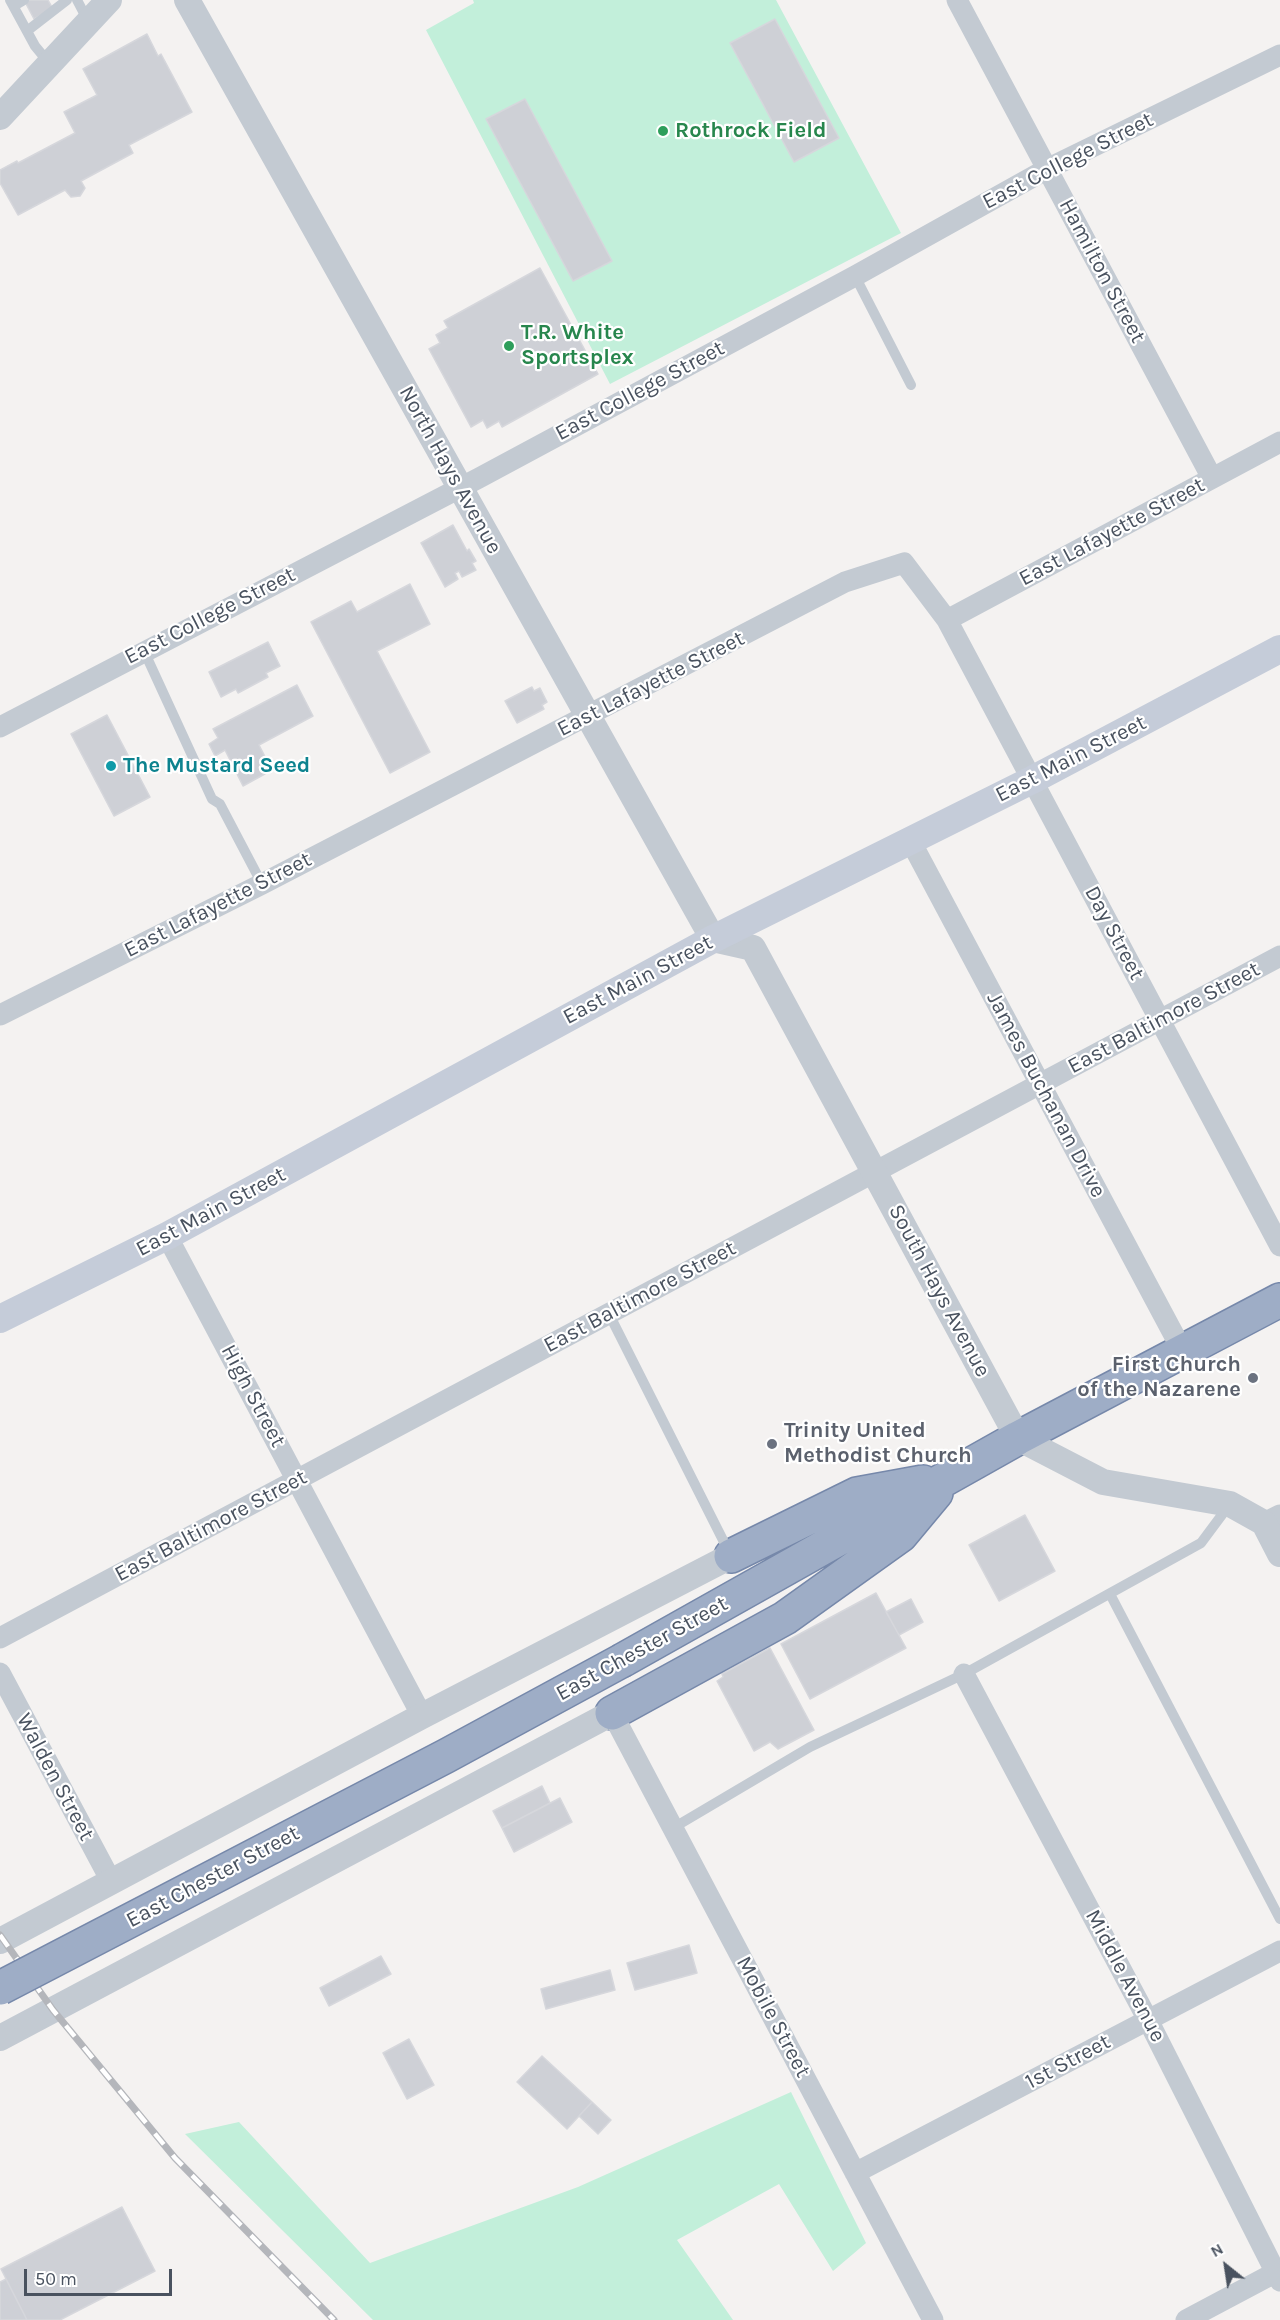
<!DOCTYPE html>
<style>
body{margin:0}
#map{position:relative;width:1280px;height:2320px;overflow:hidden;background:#f4f2f1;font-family:Karla,sans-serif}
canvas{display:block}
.north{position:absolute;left:1196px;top:2236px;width:60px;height:60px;-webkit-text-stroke:4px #fff;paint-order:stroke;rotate:330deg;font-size:16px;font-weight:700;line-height:24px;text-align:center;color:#49525f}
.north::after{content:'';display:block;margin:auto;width:21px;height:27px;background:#49525f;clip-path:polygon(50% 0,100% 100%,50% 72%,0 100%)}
.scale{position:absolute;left:24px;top:2269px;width:148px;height:27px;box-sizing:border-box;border:3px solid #49525f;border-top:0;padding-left:8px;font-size:18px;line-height:21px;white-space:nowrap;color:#49525f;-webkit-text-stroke:4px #fff;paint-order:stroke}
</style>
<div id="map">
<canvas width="1280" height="2320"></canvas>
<div class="north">N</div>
<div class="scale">50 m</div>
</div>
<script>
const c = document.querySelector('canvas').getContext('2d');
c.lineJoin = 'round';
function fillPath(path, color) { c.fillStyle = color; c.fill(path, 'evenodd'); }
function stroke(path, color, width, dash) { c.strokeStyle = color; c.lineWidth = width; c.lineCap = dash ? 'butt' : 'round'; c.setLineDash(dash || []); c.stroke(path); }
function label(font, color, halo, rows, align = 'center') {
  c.font = font + ' Karla,sans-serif'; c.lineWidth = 4.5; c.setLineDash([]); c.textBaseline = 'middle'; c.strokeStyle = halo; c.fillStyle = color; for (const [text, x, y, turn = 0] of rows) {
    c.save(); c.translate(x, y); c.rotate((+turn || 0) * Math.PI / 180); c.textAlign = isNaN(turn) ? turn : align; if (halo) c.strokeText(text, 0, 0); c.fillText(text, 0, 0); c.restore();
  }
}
fillPath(new Path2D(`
 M473,0H776L901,233L610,384L426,30L474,3Z
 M791,2092L866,2243L833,2271L779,2184L677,2240L733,2320H373L185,2134L239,2122L370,2263L578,2187Z`), '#c2efda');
const building = new Path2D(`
 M24,0H48L53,9L34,19Z
 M775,19L839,138L794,162L730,43Z
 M147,34L158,56L161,54L192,112L129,145L133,153L81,181L85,188L80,196L71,197L65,190L18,215L0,183V170L17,161L18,163L75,133L64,112L97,95L83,69Z
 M525,99L612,261L573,281L486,119Z
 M540,268L598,374L502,427L499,421L487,428L483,420L471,427L429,349L440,343L436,335L448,328L444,321Z
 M453,525L467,551L469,549L476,561L472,563L476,570L462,577L459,571L455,573L458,579L445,587L421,543Z
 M410,584L430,624L377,651L430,752L390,773L311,622L351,601L357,612Z
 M268,642L280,666L266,673L268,677L238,693L236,689L221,697L209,672Z
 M297,685L313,716L259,745L272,770L243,786L225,750L215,756L209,744L218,738L213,729Z
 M532,687L534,691L540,688L547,702L542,705L544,709L517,723L505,701Z
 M107,715L150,797L114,816L71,734Z
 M1025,1515L1055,1571L999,1601L969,1545Z
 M876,1593L906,1648L810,1699L781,1644Z
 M911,1599L923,1622L899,1635L886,1612Z
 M770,1648L814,1730L778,1749L770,1742L754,1751L717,1681L723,1677L722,1674Z
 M542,1786L550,1803L502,1828L493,1811Z
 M560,1798L572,1822L514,1852L502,1828Z
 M689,1945L697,1973L635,1990L627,1963Z
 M381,1956L391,1974L329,2006L320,1988Z
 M610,1970L615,1990L546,2009L541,1989Z
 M409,2039L434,2085L407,2099L383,2053Z
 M542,2056L592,2102L567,2129L517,2082Z
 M592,2102L611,2120L598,2134L579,2116Z
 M122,2207L155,2271L60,2320H27L1,2269Z
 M6,2279L27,2320H0V2282Z`);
fillPath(building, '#ced0d6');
stroke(building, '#d6d7dc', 1.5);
const trunk = new Path2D(`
 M731,1556L857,1494L923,1482
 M623,1660L1018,1438L1280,1300
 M612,1713L785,1618L901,1535L936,1493`);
stroke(trunk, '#7688aa', 36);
stroke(new Path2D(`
 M10,0L35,46L49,63
 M77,0L88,21
 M14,6L24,0
 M27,31L67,0
 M855,276L911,385
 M144,651L212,799L220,804L262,884
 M609,1314L729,1552
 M1110,1594L1280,1919
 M673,1828L810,1747L964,1674L1201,1543L1230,1504`), '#c3cad2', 10);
stroke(new Path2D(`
 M957,0L1212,478
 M947,620L1280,442
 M0,727L479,478L855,276L1047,169L1280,55
 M910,840L1182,1350
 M0,1015L262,884L845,582L904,563L947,620L1280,1246
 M167,1236L422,1716
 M1264,1523L1280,1515
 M0,1638L1280,956
 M0,1673L111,1881
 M964,1674L1148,2020L1280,2281
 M612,1713L933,2320
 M855,2173L1280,1951
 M1186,2320L1280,2270`), '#c3cad2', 21);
stroke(new Path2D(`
 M187,0L713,939L753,948L1018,1438L1103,1482L1230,1504L1264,1523L1280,1554
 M0,117L109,0
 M0,1941L422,1716L731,1556
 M0,2038L612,1713`), '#c3cad2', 26);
stroke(new Path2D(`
 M0,1319L167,1236L713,939L1032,780L1280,649`), '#c5ccd9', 28);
stroke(trunk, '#9eadc6', 33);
const rail = new Path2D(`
 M0,1935L53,2010L175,2158L334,2320`);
stroke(rail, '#b4b6bb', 7);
stroke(rail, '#fff', 4.5, [14]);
const trunkBridge = new Path2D(`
 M0,1988L446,1756L623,1660`);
stroke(trunkBridge, '#7688aa', 36, []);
stroke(trunkBridge, '#9eadc6', 33);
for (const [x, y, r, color] of [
 [663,131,6,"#2e9e5b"],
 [509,346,6,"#2e9e5b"],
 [111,766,6,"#0f9aa8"],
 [1253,1378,6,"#6b7280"],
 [772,1444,6,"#6b7280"]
]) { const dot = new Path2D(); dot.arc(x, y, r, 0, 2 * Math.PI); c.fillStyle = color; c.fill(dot); stroke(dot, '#fff', 2); }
label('bold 22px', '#27864d', '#fff', [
 ["Rothrock Field",675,131],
 ["T.R. White",521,333],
 ["Sportsplex",521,358]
], 'left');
label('22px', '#49525f', '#fff', [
 ["East College Street",1068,161,-27],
 ["Hamilton Street",1102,271,62],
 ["East College Street",640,391,-28],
 ["North Hays Avenue",450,470,61],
 ["East Lafayette Street",1112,532,-28],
 ["East College Street",210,616,-27],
 ["East Lafayette Street",651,684,-27],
 ["East Main Street",1071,759,-27],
 ["East Lafayette Street",218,905,-27],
 ["Day Street",1114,933,62],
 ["East Main Street",638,980,-28],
 ["East Baltimore Street",1164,1018,-28],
 ["James Buchanan Drive",1046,1095,62],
 ["East Main Street",211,1212,-28],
 ["South Hays Avenue",939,1291,62],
 ["East Baltimore Street",640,1297,-28],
 ["High Street",253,1396,62],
 ["East Baltimore Street",211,1526,-28],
 ["East Chester Street",642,1649,-29],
 ["Walden Street",55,1777,62],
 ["East Chester Street",213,1877,-28],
 ["Middle Avenue",1125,1976,62],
 ["Mobile Street",773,2017,62],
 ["1st Street",1068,2062,-28]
]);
label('bold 22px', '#0d838f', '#fff', [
 ["The Mustard Seed",123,766]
], 'left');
label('bold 22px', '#5b616d', '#fff', [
 ["First Church",1241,1365],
 ["of the Nazarene",1241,1390],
 ["Trinity United",784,1431,"left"],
 ["Methodist Church",784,1456,"left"]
], 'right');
</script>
